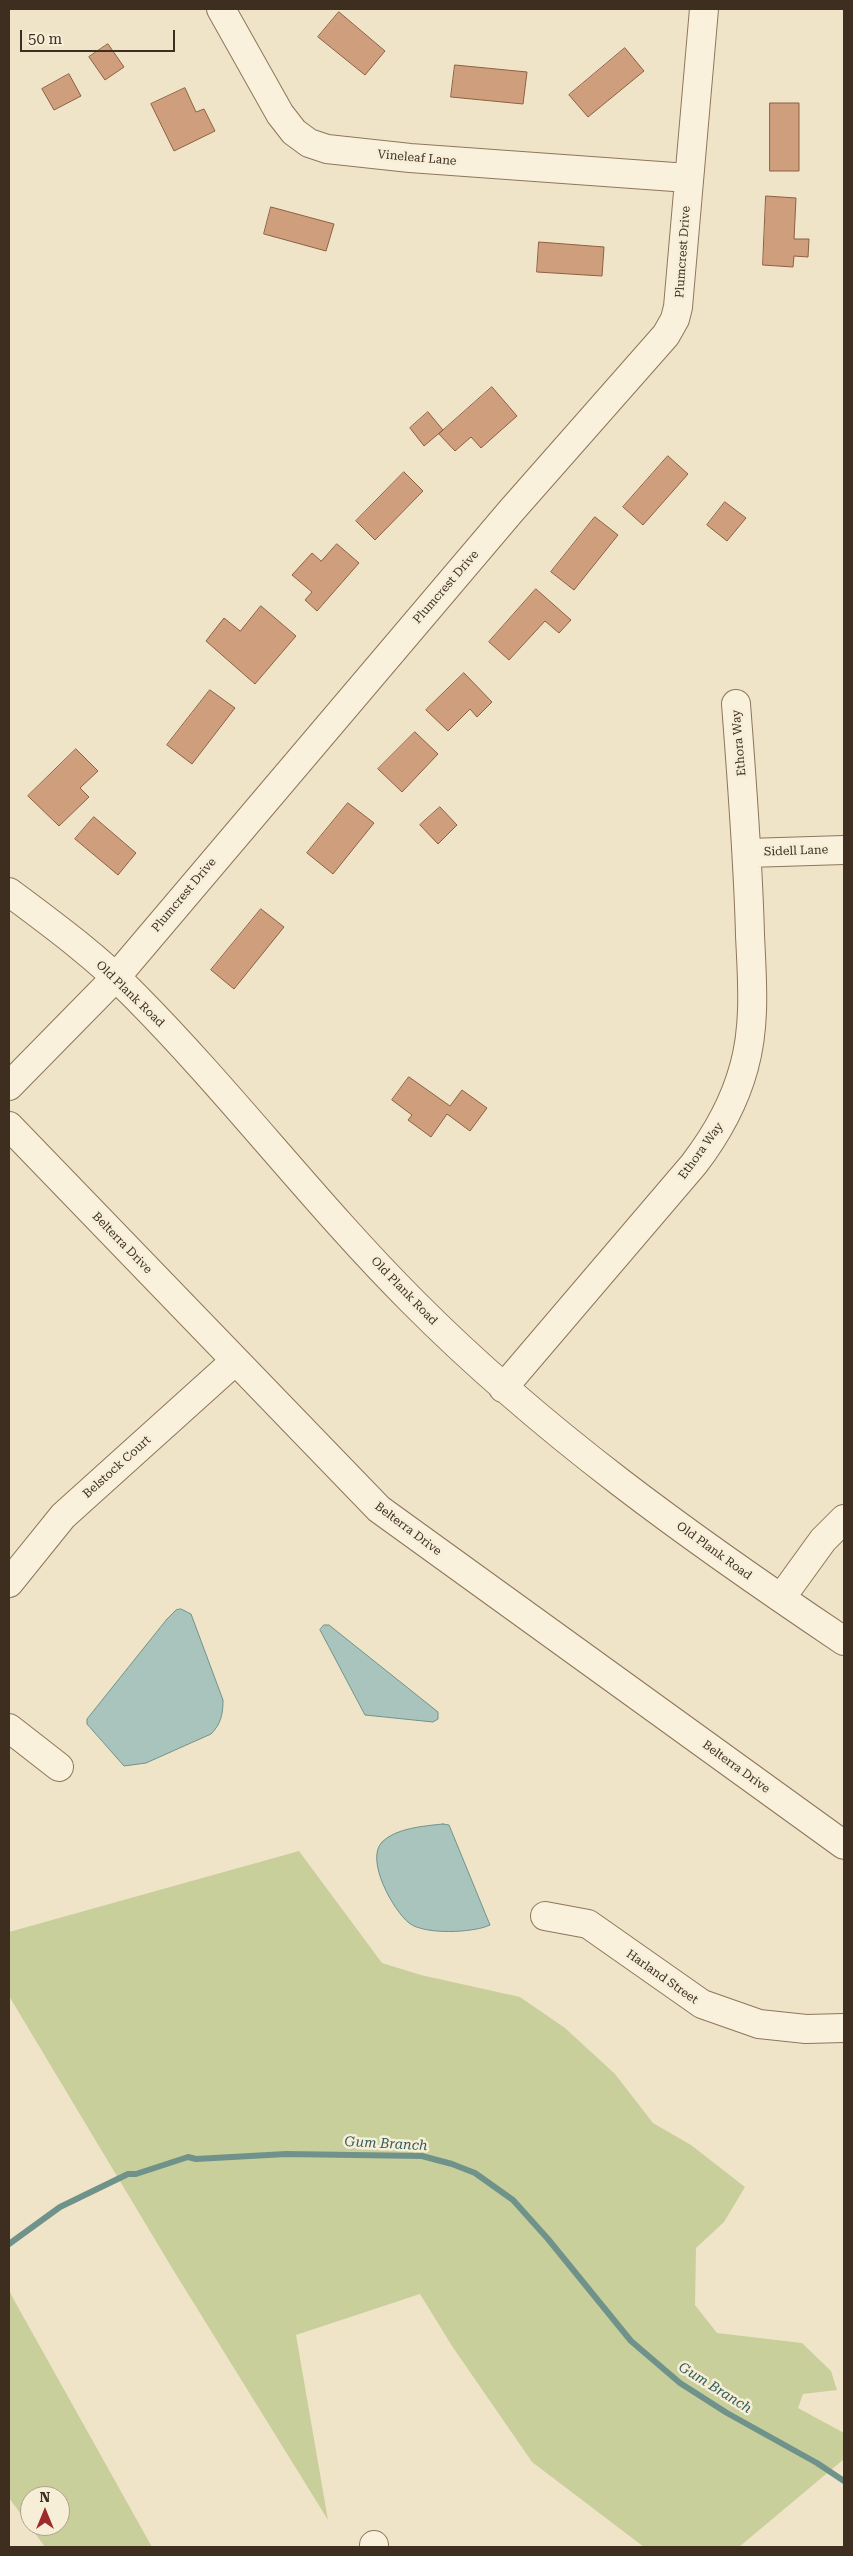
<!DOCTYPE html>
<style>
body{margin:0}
#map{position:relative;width:853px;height:2556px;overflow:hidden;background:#f0e4c8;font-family:"Roboto Serif",serif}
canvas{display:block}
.frame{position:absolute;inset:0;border:10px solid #3d2e20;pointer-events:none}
.north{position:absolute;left:20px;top:2486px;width:50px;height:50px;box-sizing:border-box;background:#f7eed8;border:1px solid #ada18e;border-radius:50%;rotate:0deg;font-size:14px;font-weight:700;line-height:20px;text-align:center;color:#3d2e20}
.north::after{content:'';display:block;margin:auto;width:18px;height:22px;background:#9e2a2b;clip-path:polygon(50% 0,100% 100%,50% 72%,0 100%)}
.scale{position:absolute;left:20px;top:30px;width:155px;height:22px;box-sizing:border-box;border:2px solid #3d2e20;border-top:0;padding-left:6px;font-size:15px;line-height:18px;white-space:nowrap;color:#3d2e20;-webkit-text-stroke:4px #f7eed8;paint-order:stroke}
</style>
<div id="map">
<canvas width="853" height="2556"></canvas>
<div class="frame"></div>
<div class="north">N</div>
<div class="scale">50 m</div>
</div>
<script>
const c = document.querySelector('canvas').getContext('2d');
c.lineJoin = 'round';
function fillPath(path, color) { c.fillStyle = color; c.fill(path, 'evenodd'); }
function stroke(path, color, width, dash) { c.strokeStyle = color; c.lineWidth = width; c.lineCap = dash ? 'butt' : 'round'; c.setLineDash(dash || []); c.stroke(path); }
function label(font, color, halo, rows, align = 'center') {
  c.font = font + ' "Roboto Serif",serif'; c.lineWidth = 5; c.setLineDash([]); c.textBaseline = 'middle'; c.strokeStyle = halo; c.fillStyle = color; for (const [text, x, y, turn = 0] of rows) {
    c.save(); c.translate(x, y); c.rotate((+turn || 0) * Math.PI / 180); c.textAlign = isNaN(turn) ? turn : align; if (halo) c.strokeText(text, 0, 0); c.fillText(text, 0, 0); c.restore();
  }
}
fillPath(new Path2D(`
 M299,1851L382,1963L421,1975L520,1997L565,2028L615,2074L653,2123L691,2145L745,2187L724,2222L696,2248L695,2305L717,2333L802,2343L831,2371L837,2390L803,2394L798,2408L844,2433V2459L739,2547H644L532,2462L452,2346L420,2294L296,2335L328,2520L172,2268L9,1996V1932Z
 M9,2290L14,2300L152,2547H45L9,2498ZM30,2496H60V2526H30Z`), '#c9cf9b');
const water = new Path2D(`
 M181,1609L191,1614L223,1700C223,1714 221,1724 211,1734L146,1763L124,1766L87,1724V1719L167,1619L176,1610Z
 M324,1625H329L438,1712V1719L433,1722L365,1715L320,1630Z
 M443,1824L449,1825L490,1925C473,1933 424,1935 409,1923C393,1910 365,1860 382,1842C396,1828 424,1826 443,1824Z`);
fillPath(water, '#a9c4bc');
stroke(water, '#6f938a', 1);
stroke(new Path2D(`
 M9,2244L60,2207L128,2174H136L188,2157L196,2159L286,2154L422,2156L452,2164L475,2173L513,2200L548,2239L631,2341L680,2383L727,2413L817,2463L844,2481`), '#6f938a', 6);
const building = new Path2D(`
 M339,12L385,51L365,75L318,37Z
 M108,44L124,67L105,80L89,57Z
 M625,48L644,71L588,117L569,95Z
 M455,65L527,72L523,104L451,97Z
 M69,74L81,96L54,110L42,89Z
 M185,88L196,112L204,109L215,131L174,151L151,104Z
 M770,103H799V171H770Z
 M766,196L796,198L794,239H809L808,257L794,256L793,267L763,265Z
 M271,207L334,224L326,251L264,234Z
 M539,242L604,247L602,276L537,272Z
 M492,387L517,416L481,448L471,437L455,451L439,434Z
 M428,412L443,430L424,446L410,428Z
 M668,456L688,474L643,525L623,507Z
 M404,472L423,491L375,540L356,521Z
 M725,502L746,518L727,541L707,525Z
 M595,517L618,535L574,590L551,572Z
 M337,544L359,563L317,611L305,600L312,592L292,575L312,553L321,561Z
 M536,589L571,620L559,633L545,621L509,660L489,642Z
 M261,606L296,636L255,684L206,641L224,618L240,631Z
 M464,673L492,702L477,717L470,709L448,731L426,710Z
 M210,690L235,708L192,764L167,745Z
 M415,732L438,754L402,792L378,769Z
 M76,749L98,771L80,788L89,797L59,826L28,796Z
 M348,803L374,823L333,874L307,853Z
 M440,807L457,825L438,844L420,825Z
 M94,817L136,853L118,875L75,839Z
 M261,909L284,927L234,989L211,970Z
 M409,1077L450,1106L462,1090L487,1108L470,1131L447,1114L431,1137L408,1120L412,1115L392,1100Z`);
fillPath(building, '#cf9f7d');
stroke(building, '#8d5f41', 1);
const minor = new Path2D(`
 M221,9L280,114L294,132L309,143L327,149L410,158L688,178
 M748,853L844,850
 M9,892C52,924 97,957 135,996C232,1094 316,1205 413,1302C542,1432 692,1539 844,1641
 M9,1086L116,977L511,511L666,335L675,319L678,307L704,9
 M9,1126L379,1509L844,1845
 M503,1388L694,1164C717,1134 734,1104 744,1067C756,1024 752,979 750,935C748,858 742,781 736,704
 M9,1583L63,1516L235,1361
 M781,1598L823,1540L844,1519
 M9,1728L59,1767
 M545,1916L588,1924L702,2004L759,2024L806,2029L844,2028
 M374,2545V2547`);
stroke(minor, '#8d765c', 30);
stroke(minor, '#faf1dc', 28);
label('12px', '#3d2e20', '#f7eed8', [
 ["Vineleaf Lane",417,158,5],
 ["Plumcrest Drive",683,252,-86],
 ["Plumcrest Drive",446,587,-49],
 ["Ethora Way",739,743,-95],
 ["Sidell Lane",796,851,-2],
 ["Plumcrest Drive",184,895,-50],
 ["Old Plank Road",130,994,44],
 ["Ethora Way",701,1151,-54],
 ["Belterra Drive",122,1243,46],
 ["Old Plank Road",404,1291,46],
 ["Belstock Court",117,1467,-42],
 ["Belterra Drive",408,1529,37],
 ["Old Plank Road",714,1551,36],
 ["Belterra Drive",736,1767,36],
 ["Harland Street",662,1977,35]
]);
label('italic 14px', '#2f5d5a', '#f7eed8', [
 ["Gum Branch",386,2144,3],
 ["Gum Branch",715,2388,32]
]);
</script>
